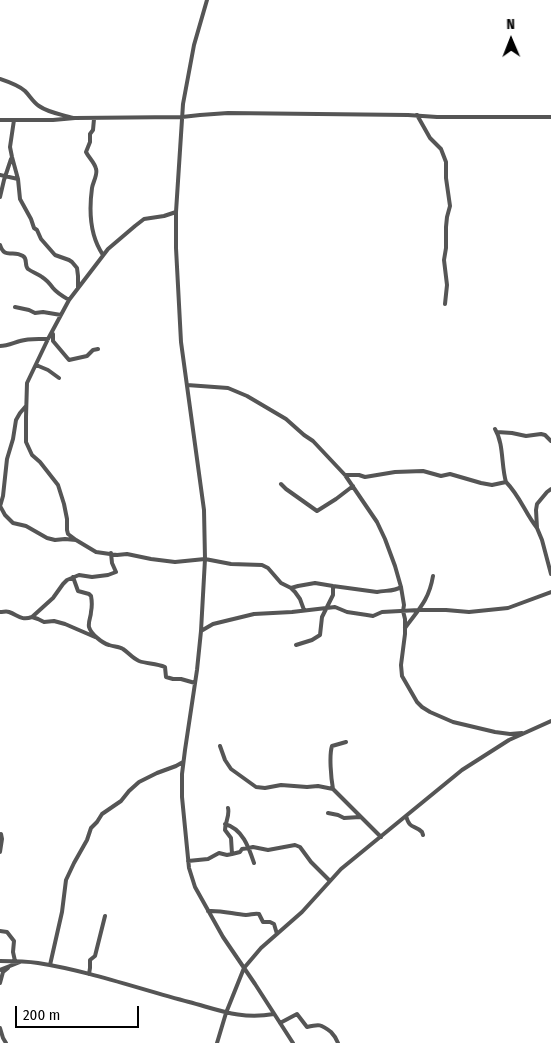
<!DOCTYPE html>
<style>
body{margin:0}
#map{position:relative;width:551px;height:1043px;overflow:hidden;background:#fff;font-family:"Fira Sans Condensed",sans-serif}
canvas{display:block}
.north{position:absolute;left:486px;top:15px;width:50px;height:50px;-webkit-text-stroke:4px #fff;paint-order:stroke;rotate:359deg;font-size:14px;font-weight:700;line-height:20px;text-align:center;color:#000}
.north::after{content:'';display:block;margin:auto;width:18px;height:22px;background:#000;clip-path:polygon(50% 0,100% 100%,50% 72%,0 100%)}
.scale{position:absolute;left:15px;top:1006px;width:124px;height:22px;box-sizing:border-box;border:2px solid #000;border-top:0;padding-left:6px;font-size:15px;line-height:18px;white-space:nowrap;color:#000;-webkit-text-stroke:4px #fff;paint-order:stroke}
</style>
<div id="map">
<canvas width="551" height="1043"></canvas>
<div class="north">N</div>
<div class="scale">200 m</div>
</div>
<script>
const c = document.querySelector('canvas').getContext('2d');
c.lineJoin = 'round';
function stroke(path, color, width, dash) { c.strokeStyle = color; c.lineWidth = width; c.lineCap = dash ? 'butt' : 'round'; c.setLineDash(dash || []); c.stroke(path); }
stroke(new Path2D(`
 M207,0L194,45L183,104L176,212V248L181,342L204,510L205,559L201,631L197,670L185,750L182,774V797L189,868L195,887L223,937L255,984L293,1043
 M0,79C9,82 18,85 25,91C30,96 33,102 39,106C49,113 61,114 73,118
 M417,115L430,138L441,149L446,162V178L450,206L447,217L446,227V248L444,260L447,285L445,304
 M94,119L93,130L90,134V142L86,152C89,158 95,163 96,169C98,174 93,182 92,188C89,210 90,236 103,255
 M0,120H53L75,118L182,117L200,115L228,113L408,115L437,117H551
 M14,120L10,147L12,157L18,179L20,199L31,219L34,228L37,230L41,239L55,255L69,260L72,262L77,268L78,276V288
 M0,175L18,179
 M0,197L4,180L11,159
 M0,245C5,260 12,249 23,256C28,259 24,265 28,269C32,272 38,274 42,277C47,280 50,284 53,288C57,293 64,297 69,300
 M15,307L29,310L35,313L43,312L61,315
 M53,334V341L69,360L87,356L93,350L98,349
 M0,346C7,346 13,343 20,341C29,338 38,339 48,339
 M36,365L48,370L59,378
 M187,385L228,388L247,396L286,419L304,435L313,441L345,475L377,522L385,539L395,566L401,587L404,605L403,611L405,619V634L401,665L402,676L417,702L422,707L430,712L453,722L495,732L510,734L522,733
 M26,406L20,413L16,420L13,439L7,459L3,496L1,503L0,506L5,515L13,523L26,526L47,538L55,540L65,539L76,540L96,552L117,555L127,554L151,559L175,562L205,559L231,564L262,565L268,568L281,583L291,588L295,592L300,599L304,610
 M495,429C504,444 501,465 506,482
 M497,432L512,433L526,436L541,434L545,435L551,441
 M345,475H359L365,477L395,472L423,471L441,476L450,474L481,483L492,485L506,482C520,496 525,513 537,528
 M281,484L286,489L317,511L336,499L353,486
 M551,489L547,492L537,504L536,510L537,528L542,540L551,574
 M76,540L68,534L67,530V519L64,504L58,485L40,462L32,455L26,442V417L27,383L48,339L69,300L108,249L135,226L144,219L164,216L176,212
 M73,577L78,591L89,594L91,596C92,601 92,607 91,612C91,617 88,621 89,627C91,634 102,643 109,645C114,647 119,646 123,649C129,653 132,658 139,661C147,664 156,663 165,667L166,677L173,679H181L195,683
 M291,588L298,586L315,583L333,586L377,592C385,590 394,592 401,587
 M0,612C4,612 6,611 9,612C18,615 21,621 32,617L53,598L63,584L67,580L79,575L92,577L108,575L116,572L112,563L111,553
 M32,617L38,619L44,622L54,621L65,624L95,637
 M405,628C419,609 429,600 433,576
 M201,631L213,624L254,614L292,612L335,607L347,612L367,615L373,616L382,612L419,610H446L469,612L508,608L551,592
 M296,645L312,640L320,635L322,617L333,595V586
 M220,746L225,760L231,769L256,787L265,788L281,785L307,787L318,786L333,789L381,837
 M333,789C331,778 329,755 332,746L346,742
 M228,808C230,816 225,822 225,830L231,838L232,854
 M328,813L338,815L344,818L360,817
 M406,816C410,830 414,824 422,832L423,835
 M225,824C243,829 249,848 254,863
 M0,852L2,839L1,834
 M188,861L208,859L219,853L227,855L232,854L240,852L242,849L249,848L253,847L268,850L295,845L300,847L311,862L330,881
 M208,911C221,910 233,914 246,915C251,915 254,913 259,914L263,922H270L274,924L277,934
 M0,931L7,932L14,941L13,952L15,961
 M0,961C13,961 25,961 38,963C89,971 139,989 189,1002C219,1010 241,1020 274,1014
 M50,965L62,912L66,880L74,863L87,840L91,828L97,822L102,814L121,801L129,791L139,782L157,773L176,766L183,762
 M0,970L20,962
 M89,974L90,968V960L95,956L105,916
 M0,983L3,972L8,968
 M280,1023L297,1014L307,1027C319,1024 321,1024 331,1032C335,1036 336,1038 338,1043
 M0,1028L3,1038L6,1043
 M217,1043L226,1013L244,968L261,948L302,912L341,869L462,770L509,740L551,721`), '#555', 4);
</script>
